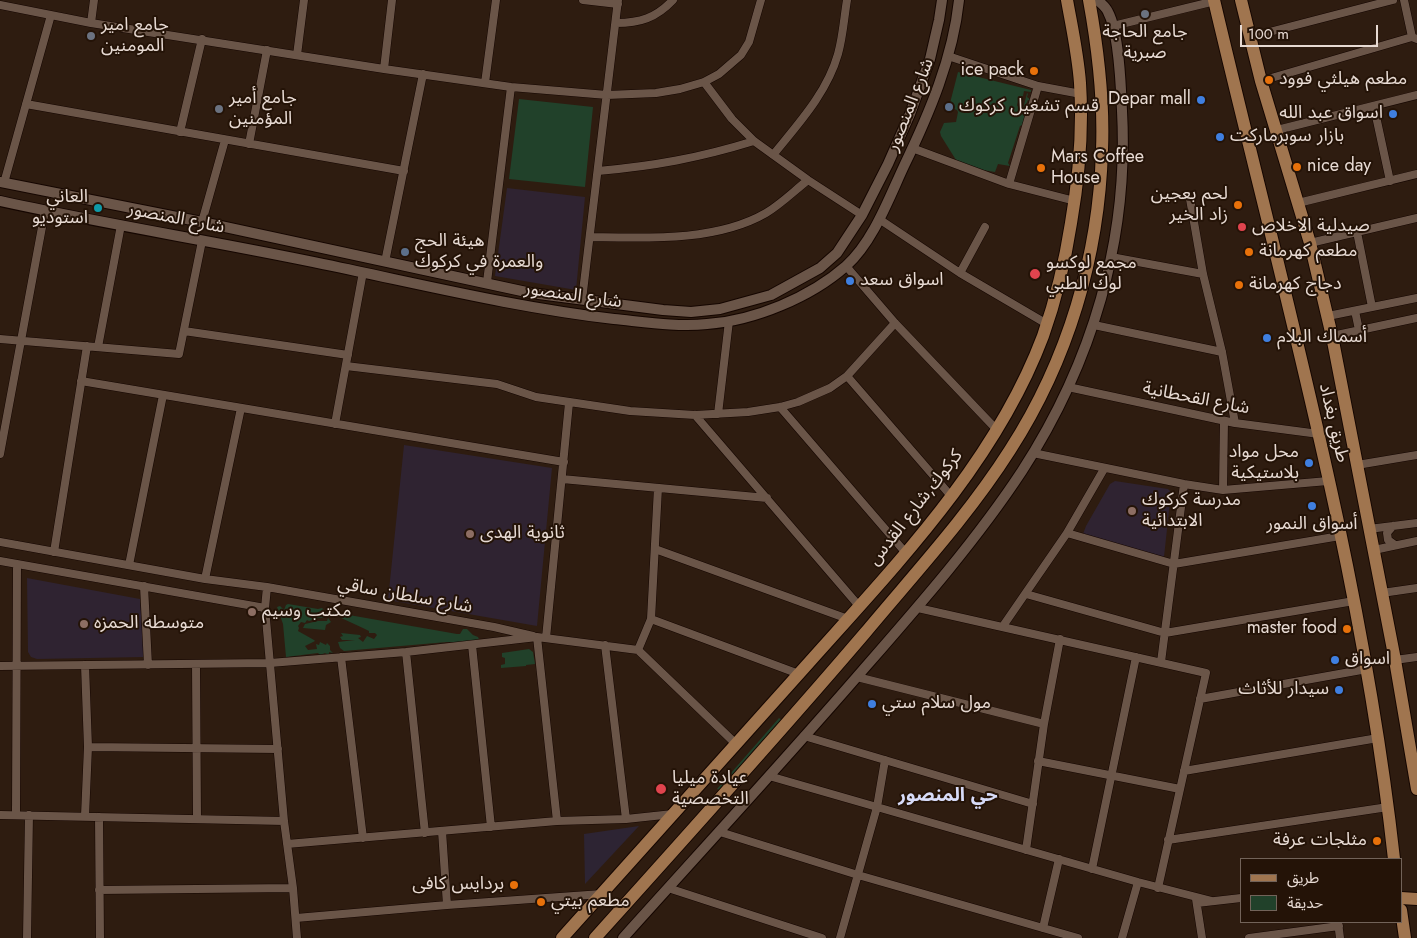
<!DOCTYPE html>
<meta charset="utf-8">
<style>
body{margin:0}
#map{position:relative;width:1417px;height:938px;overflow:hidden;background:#2e1c10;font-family:Jost,"Noto Sans Arabic",sans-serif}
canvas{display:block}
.legend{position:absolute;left:1240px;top:858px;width:162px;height:65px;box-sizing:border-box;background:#241307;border:1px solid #726359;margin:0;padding:6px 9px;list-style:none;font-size:15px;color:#e7dad3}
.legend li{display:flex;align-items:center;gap:10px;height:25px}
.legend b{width:25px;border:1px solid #726359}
.scale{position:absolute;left:1240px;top:25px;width:138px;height:22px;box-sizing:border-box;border:2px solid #e7dad3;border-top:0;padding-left:6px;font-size:15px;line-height:18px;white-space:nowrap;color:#e7dad3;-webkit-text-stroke:4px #241307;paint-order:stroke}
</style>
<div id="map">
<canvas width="1417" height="938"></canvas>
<ul class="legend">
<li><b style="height:6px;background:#a0754f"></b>طريق</li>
<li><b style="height:14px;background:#21412a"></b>حديقة</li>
</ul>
<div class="scale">100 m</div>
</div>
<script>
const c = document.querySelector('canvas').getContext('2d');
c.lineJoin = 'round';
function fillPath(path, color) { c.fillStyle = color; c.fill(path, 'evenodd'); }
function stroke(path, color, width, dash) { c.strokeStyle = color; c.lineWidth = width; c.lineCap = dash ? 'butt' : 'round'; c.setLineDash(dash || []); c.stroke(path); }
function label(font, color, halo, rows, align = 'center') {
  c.font = font + ' Jost,"Noto Sans Arabic",sans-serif'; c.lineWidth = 4; c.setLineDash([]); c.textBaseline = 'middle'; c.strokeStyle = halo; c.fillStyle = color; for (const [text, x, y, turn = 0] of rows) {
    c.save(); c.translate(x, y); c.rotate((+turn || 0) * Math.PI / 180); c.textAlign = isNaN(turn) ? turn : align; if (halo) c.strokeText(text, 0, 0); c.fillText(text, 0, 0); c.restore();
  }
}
fillPath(new Path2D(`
 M639,826L585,884L584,834Z`), '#2d2433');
fillPath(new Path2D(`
 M507,188L585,197L576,290L495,276Z
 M404,445L552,468L537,626L388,600Z
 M1115,481L1168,489L1171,492L1164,557L1083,534L1086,526L1110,484Z
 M27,578L140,599L144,657L37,659L31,657L28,652Z`), '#2f2331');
fillPath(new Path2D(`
 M958,72L1031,90V92L1024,91L1023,96L1020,97L1017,105L1019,108L1023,109L1027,93L1028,94L1027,97L1031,100H1028L1025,106L1028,109L1023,125L1020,126L1008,163L1010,166L998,164L995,172L977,169L956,160L941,136L940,132L944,123L956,122L958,112L957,110L949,107Z
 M519,99L593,107L585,187L509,179Z
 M288,604L318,609L322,608L329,615L328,617L318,618L309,621L307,620L305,623L301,622L298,626L299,628L298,631L314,640L315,641L305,646L308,650L317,649L316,644L319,645L320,642L326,645L327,643L330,646V650L333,653L329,652V655L325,653L320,655L318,653L286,657L283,624L277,607L280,606L284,610L286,605Z
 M332,612L457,634H460L463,629H467L473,635L478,637L480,642C473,642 451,643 447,642L344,651L340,648L338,642L355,640H342L340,637L343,636L341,633L360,635L361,637L358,638L363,642L367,636L374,639L377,635L375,633H369V631L365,629L337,616Z
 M328,618L331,622L326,625L325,630L303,628L305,624L318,621H327Z
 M529,649L533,652L535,664L526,665V666L501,668V665L505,664V658L502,657V653Z
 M779,718L783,721L722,791L717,789Z`), '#21412a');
const minor = new Path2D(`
 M583,0L618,4
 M1404,0L1412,37
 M0,5L91,23L384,69L511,87L607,95L656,93L680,89L704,82L719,74L741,55L749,42L761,0
 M91,23L94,0
 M616,23C640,23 656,18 673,0
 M1113,26L1215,1
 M1250,37L1393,0
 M297,55L304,0
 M948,56L1038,86L1081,94
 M384,69L392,0
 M1261,81L1412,37L1417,39
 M704,82L732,119L754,141L808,180L862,215
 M485,83L496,0
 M26,104L404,171
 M1374,107L1390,181
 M1277,130L1417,95
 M180,132L202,39
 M249,144L267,50
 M912,148L1009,184L1075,201
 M773,155C798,124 827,93 838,54C843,36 844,18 847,0
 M598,171C654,166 699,158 754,141
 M4,183L51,15
 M1009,184L1038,86
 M1190,199L1203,274L1222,352L1235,423
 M1298,203L1417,174
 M879,219L960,273L1047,324
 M202,222L225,140
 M1357,232L1372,307
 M590,237C645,238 716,242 766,213C781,204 794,191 808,180
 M1310,243L1417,218
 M1111,257L1203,274
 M385,262L423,74
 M846,266L895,323L996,429
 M960,273L985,227
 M487,282L511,87
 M582,300L618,0
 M1355,311L1359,330
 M1328,316L1417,298
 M1094,325L1222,352
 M184,331L348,355
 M1332,336L1417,318
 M0,339L179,354L202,241
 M98,347L121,225
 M346,366L497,384L536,397L630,411L695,415L748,412L780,407L798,402L830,388L847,376L895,323
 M847,376L951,496
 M81,381L564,462
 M1068,387L1235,423L1319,434
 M780,407L905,552
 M718,414L729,321
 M695,415L859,606
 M335,424L363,272
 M1033,453L1184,484L1223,490L1328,481
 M0,454L45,211
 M1357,465L1417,455
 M562,479L767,498
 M1223,490L1224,421
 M1393,526L1387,533L1388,540L1395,545
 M1369,529L1417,523
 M1067,533L1174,564L1340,536
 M0,542L205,579L267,587L494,627L533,636
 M655,549L848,619
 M1374,550L1417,541
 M54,552L87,346
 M0,561L265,608
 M129,565L163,395
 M205,579L241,408
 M144,586L148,665
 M267,587L265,608L284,821L293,888L297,938
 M1382,593L1417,588
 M1026,594L1165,633L1354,601
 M918,608L1206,673L1158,888
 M651,619L799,674
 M1003,626L1067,533L1104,469
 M537,637L557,821
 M546,638L569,403
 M472,645L491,827
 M605,645L626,819
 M638,650L651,619L658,488
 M406,652L425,833
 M341,657L363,838
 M1395,660L1417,657
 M1161,662L1184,484
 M196,664L197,818
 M0,666L270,663L406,652L537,637L638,650L736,744
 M857,677L1044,724
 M1200,699L1367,669
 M804,736L1033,804
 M88,747L278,749
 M1038,761L1180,789
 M1184,771L1378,738
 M769,776L1138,882L1212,901
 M0,815L284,821
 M16,815L17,564
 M85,816L88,747L85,665
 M99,817L100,938
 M442,831L447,905
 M720,832L858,875L1078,938
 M1168,840L1388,807
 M287,844L557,821L626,819L673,814
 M1026,850L1044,724L1060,639
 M1092,869L1136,657
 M668,888L822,938
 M99,890L293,888
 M1196,899L1202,938
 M1197,903L1241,898
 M296,918L447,905L602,894
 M1338,922L1340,938
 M1043,928L1059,859
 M27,938L29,815
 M840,938L877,807L885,760
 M1122,938L1138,882
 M1249,938L1339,926`);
const tertiary = new Path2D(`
 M0,182L202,222L531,293L663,310L691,312L720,309L771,295L820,268L837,253L862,215L888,164L910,114L930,59L939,20L942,0
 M0,201C118,227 238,245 356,271C441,289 527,309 614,319C645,322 677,327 707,324C754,321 811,297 846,266C873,242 889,198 904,166C929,114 953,58 959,0
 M623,938C703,849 784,761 862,671C917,608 976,541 1022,471C1092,363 1129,240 1122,111C1121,87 1119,32 1108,12C1106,7 1101,3 1097,0`);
const primary = new Path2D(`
 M1214,0C1281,284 1362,569 1394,859
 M1241,0L1261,81L1310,243L1332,336L1395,660L1417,789
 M1401,898L1417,899
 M1401,910L1405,938
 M562,938C643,848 724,757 805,667C894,567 995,464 1043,336C1056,299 1065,262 1071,223C1079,177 1083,129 1080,83C1078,55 1072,28 1067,0
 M595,938C686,837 777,736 865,633C915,573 968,516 1010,450C1068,360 1099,256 1102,150C1104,100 1098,49 1089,0`);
stroke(minor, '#150600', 9);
stroke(tertiary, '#150600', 12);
stroke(primary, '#150600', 14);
stroke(minor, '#6a5548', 8);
stroke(tertiary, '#6a5548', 10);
stroke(primary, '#a0754f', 12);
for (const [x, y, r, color] of [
 [1145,14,5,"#6b7280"],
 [91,36,5,"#6b7280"],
 [1034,71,5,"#e8710a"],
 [1269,80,5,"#e8710a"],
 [1201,100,5,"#3f7fe0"],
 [949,107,5,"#5c6f8a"],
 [219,109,5,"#6b7280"],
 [1393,114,5,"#3f7fe0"],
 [1220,137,5,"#3f7fe0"],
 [1297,167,5,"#e8710a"],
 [1041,168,5,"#e8710a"],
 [1238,205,5,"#e8710a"],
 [98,208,5,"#0f9aa8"],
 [1242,227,5,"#e0444e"],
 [405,252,5,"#5c6f8a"],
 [1249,252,5,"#e8710a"],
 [1035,274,6,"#e0444e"],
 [850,281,5,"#3f7fe0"],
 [1239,285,5,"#e8710a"],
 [1267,338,5,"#3f7fe0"],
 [1309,463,5,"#3f7fe0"],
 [1312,506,5,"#3f7fe0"],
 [1132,511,5,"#8d6e63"],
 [470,534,5,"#8d6e63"],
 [252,612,5,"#8d6e63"],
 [84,624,5,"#8d6e63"],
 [1347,629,5,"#e8710a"],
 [1335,660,5,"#3f7fe0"],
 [1339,690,5,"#3f7fe0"],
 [872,704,5,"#3f7fe0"],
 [661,789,6,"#e0444e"],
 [1377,841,5,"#e8710a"],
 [514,885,5,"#e8710a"],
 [541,902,5,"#e8710a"]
]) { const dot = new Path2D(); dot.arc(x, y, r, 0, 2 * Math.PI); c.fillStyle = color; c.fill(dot); stroke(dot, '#241307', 2); }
label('18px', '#e7dad3', '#241307', [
 ["جامع امير",101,26],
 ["المومنين",101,47],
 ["جامع الحاجة",1145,33,"center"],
 ["صبرية",1145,54,"center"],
 ["ice pack",1024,71,"right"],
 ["مطعم هيلثي فوود",1279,80],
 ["جامع أمير",229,99],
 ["المؤمنين",229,120],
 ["Depar mall",1191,100,"right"],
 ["قسم تشغيل كركوك",959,107],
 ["اسواق عبد الله",1383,114,"right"],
 ["بازار سوبرماركت",1230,137],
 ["Mars Coffee",1051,158],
 ["House",1051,179],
 ["nice day",1307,167],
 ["لحم بعجين",1228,195,"right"],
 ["زاد الخير",1228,216,"right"],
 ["العاني",88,198,"right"],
 ["استوديو",88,219,"right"],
 ["صيدلية الاخلاص",1252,227],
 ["هيئة الحج",415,242],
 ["والعمرة في كركوك",415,263],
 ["مطعم كهرمانة",1259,252],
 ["مجمع لوكسو",1046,264],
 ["لوك الطبي",1046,285],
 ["اسواق سعد",860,281],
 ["دجاج كهرمانة",1249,285],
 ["أسماك البلام",1277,338],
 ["محل مواد",1299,453,"right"],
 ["بلاستيكية",1299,474,"right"],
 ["مدرسة كركوك",1142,501],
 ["الابتدائية",1142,522],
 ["أسواق النمور",1312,525,"center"],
 ["ثانوية الهدى",480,534],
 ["مكتب وسيم",262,612],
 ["متوسطه الحمزه",94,624],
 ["master food",1337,629,"right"],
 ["اسواق",1345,660],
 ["سيدار للأثاث",1329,690,"right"],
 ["مول سلام ستي",882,704],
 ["عيادة ميليا",672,779],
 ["التخصصية",672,800],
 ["مثلجات عرفة",1367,841,"right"],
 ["بردايس کافى",504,885,"right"],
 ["مطعم بيتي",551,902]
], 'left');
label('18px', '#e7dad3', '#241307', [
 ["شارع المنصور",911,105,-68],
 ["شارع المنصور",176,219,11],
 ["شارع المنصور",573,296,8],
 ["شارع القحطانية",1196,399,11],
 ["طريق بغداد",1333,423,77],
 ["كركوك,شارع القدس",916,508,-52],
 ["شارع سلطان ساقي",405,596,10]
]);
label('bold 19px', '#d7dbf8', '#241307', [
 ["حي المنصور",948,796]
]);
</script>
